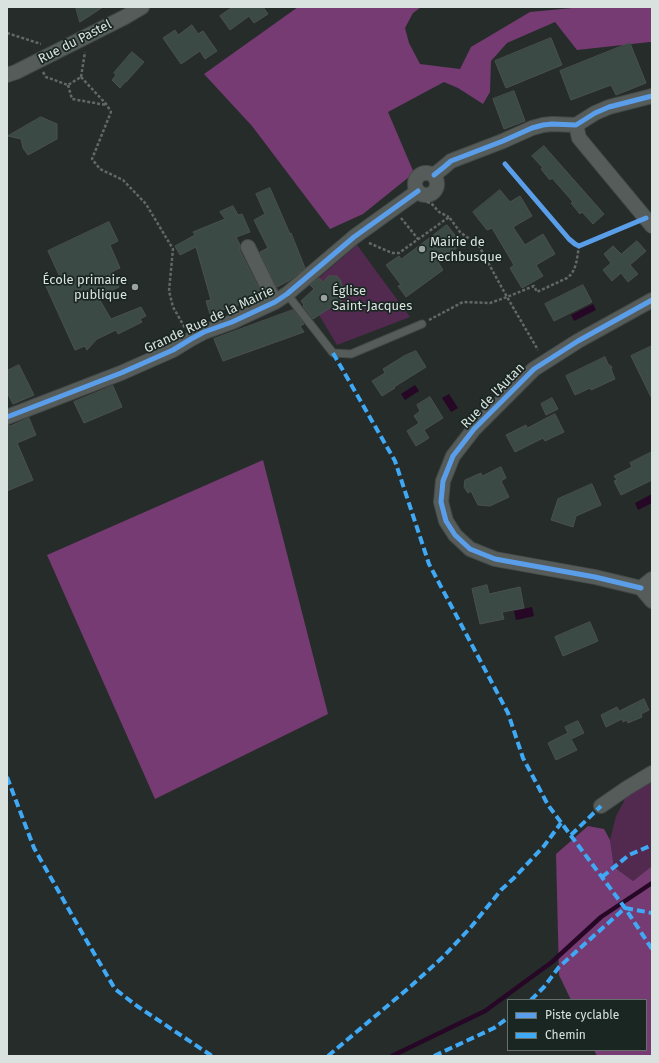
<!DOCTYPE html>
<meta charset="utf-8">
<style>
body{margin:0}
#map{position:relative;width:659px;height:1063px;overflow:hidden;background:#262c2a;font-family:"Fira Sans",sans-serif}
canvas{display:block}
.frame{position:absolute;inset:0;border:8px solid #dae2df;pointer-events:none}
.legend{position:absolute;left:507px;top:999px;width:140px;height:52px;box-sizing:border-box;background:#192621;border:1px solid #66716d;margin:0;padding:5px 7px;list-style:none;font-size:12px;color:#dae2df}
.legend li{display:flex;align-items:center;gap:8px;height:20px}
.legend b{width:20px;border:1px solid #66716d}
</style>
<div id="map">
<canvas width="659" height="1063"></canvas>
<div class="frame"></div>
<ul class="legend">
<li><b style="height:5px;background:#5a9eea"></b>Piste cyclable</li>
<li><b style="height:5px;background:#3fa9f5"></b>Chemin</li>
</ul>
</div>
<script>
const c = document.querySelector('canvas').getContext('2d');
c.lineJoin = 'round';
function fillPath(path, color) { c.fillStyle = color; c.fill(path, 'evenodd'); }
function stroke(path, color, width, dash) { c.strokeStyle = color; c.lineWidth = width; c.lineCap = dash ? 'butt' : 'round'; c.setLineDash(dash || []); c.stroke(path); }
function label(font, color, halo, rows, align = 'center') {
  c.font = font + ' "Fira Sans",sans-serif'; c.lineWidth = 3.5; c.setLineDash([]); c.textBaseline = 'middle'; c.strokeStyle = halo; c.fillStyle = color; for (const [text, x, y, turn = 0] of rows) {
    c.save(); c.translate(x, y); c.rotate((+turn || 0) * Math.PI / 180); c.textAlign = isNaN(turn) ? turn : align; if (halo) c.strokeText(text, 0, 0); c.fillText(text, 0, 0); c.restore();
  }
}
fillPath(new Path2D(`
 M357,245L410,317L337,345L319,315L342,286L341,281L337,276H329L323,282L319,278Z
 M652,779V866L633,881L614,867L610,840L616,816L629,792Z`), '#522a4f');
fillPath(new Path2D(`
 M298,7H421L413,13L405,28L409,43L420,64L460,69L471,47L530,12L572,8L578,7H652V43L650,42L577,50L555,22L507,43L491,61L490,92L483,104L458,88L444,82L388,112L414,173L363,214L330,229L252,126L204,74Z
 M263,460L328,714L155,799L47,555Z
 M588,826L604,829L610,840L614,867L633,881L652,866V1056H597L594,1050H646V1000H571L559,975L556,854Z`), '#763b72');
fillPath(new Path2D(`
 M593,304L596,310L574,321L571,315Z
 M415,385L419,391L405,400L401,394Z
 M449,394L458,408L451,412L442,398Z
 M652,494V503L638,510L635,503Z
 M532,607L534,616L516,620L514,611Z`), '#260725');
stroke(new Path2D(`
 M392,1056L485,1011L552,962L601,917L652,883`), '#260725', 4.5);
const building = new Path2D(`
 M76,7H103L80,22Z
 M233,7H263L268,14L254,23L249,16L230,30L220,16Z
 M192,25L198,34L203,31L217,51L205,59L200,51L181,64L163,38L175,30L178,35Z
 M551,38L562,65L506,88L495,61Z
 M630,43L646,83L616,95L611,85L571,100L560,71Z
 M132,52L144,62L126,82H125L120,88L112,80L116,75L114,73Z
 M514,91L525,121L504,129L493,99Z
 M41,117L57,124V139L28,155L23,148L21,139L8,136Z
 M544,146L604,214L593,224L582,212L580,214L571,203L573,202L552,178L550,180L541,169L543,168L532,156Z
 M270,188L290,234L291,233L305,268L290,280L277,287L260,252L268,248L254,220L265,214L256,194Z
 M500,190L510,202L520,196L532,216L513,227L525,245L543,234L555,254L536,265L543,276L522,288L510,268L514,265L492,228L487,230L473,212Z
 M233,206L238,215L242,214L250,232L236,237L240,245V251L263,297L210,314L206,301L211,300L196,247L180,255L175,246L195,235L193,232L225,219L220,212Z
 M109,222L118,241L110,245L120,268L113,271L119,287L98,297L111,319L141,307L146,316L140,319L142,322L118,334L116,330L97,339L87,350L85,346L75,350L45,284L60,277L48,251Z
 M447,225L462,244L438,262L443,270L406,297L398,286L401,285L386,265L399,256L401,259Z
 M637,241L646,251L630,265L638,274L628,282L621,273L612,281L603,270L611,263L604,254L613,246L621,254Z
 M329,276H337L341,281L342,286L348,296L313,319L303,306L304,305L301,301L314,289L310,285L319,278L323,282Z
 M583,285L592,302L554,321L545,304Z
 M293,310L304,324L300,326L304,332L223,361L214,339Z
 M652,346V399L631,356Z
 M416,351L426,367L394,387L395,388L382,396L372,381L385,373L383,369L404,356Z
 M605,357L608,364L612,367L611,369L615,379L591,390L590,388L575,395L566,376Z
 M19,365L34,395L13,404L7,392V371Z
 M113,386L122,407L84,423L74,402Z
 M430,397L443,418L424,430L429,438L416,446L407,431L419,423L414,416L420,411L417,405Z
 M552,398L558,409L546,415L541,404Z
 M555,414L564,432L545,441L543,438L515,452L506,435L526,425L527,428Z
 M29,418L36,435L17,443L33,480L7,491V425L10,426Z
 M652,452V480L621,495L614,481L617,480L614,476L632,467L630,463Z
 M501,467L506,478L501,481L509,497L490,506L478,505L471,491L468,493L464,487L465,480L481,473L482,476Z
 M592,484L601,505L576,516L573,527L551,520L558,499Z
 M487,585L489,594L520,587L524,608L502,612L504,619L480,624L472,589Z
 M590,622L598,641L563,656L555,637Z
 M644,699L649,710L641,714L642,717L628,723L627,720L623,722L622,719L606,727L601,715L617,707L619,711Z
 M578,721L584,733L571,739L577,750L556,760L548,743L568,733L565,727Z`);
fillPath(building, '#3b4a45');
stroke(building, '#4a504e', 1);
const lane = new Path2D(`
 M287,294L333,353L351,354L422,324`);
const street = new Path2D(`
 M7,75L16,72L125,17L142,7
 M576,125L579,138L652,226
 M415 184a11 11 0 1 1 22 0a11 11 0 1 1-22 0Z
 M434,175L444,167L451,161L503,141L532,128L543,125L552,124L576,125L595,113L609,107L652,96
 M248,247L275,302
 M7,417L121,373L173,350L191,339L204,332L232,322L275,302L287,294L354,237L418,191
 M641,588L595,577L495,559L470,549L455,535L446,521L441,502L443,481L453,456L474,429L534,369L578,341L652,300
 M641,588L652,601
 M641,588L652,579
 M601,806L627,788L652,773`);
stroke(lane, '#434a48', 9);
stroke(street, '#434a48', 16);
stroke(new Path2D(`
 M7,33L41,44
 M43,72L46,77L68,85L81,77
 M81,77L107,105L111,112L92,159L100,169L123,180L146,204L173,249L169,291L173,307L185,328
 M81,77L85,52
 M68,85L72,99L106,105
 M427,202L431,203L439,212L449,217
 M401,218L418,239
 M369,243L392,253H399L449,217L460,232L479,246L507,297L538,350
 M429,320L463,302L490,303L507,297L534,286L537,292L567,278C577,271 577,257 579,246`), '#626866', 2.5, [3, 2]);
stroke(lane, '#565c5a', 7);
stroke(street, '#565c5a', 14);
stroke(new Path2D(`
 M333,353L395,461L429,564L508,713L523,758L548,805L625,908L652,949
 M7,777L34,848L85,938L115,989L137,1006L212,1056
 M571,835L601,806
 M602,877L629,855L652,845
 M531,1000L544,987L559,967L625,908L652,913
 M328,1056L411,986L444,956L471,927L501,890L515,877L544,846L561,823
 M434,1056L494,1028L508,1018`), '#3fa9f5', 4, [8, 4]);
stroke(new Path2D(`
 M505,164L569,239L575,244L579,246L646,218
 M434,175L444,167L451,161L503,141L532,128L543,125L552,124L576,125L595,113L609,107L652,96
 M7,417L121,373L173,350L191,339L204,332L232,322L275,302L287,294L354,237L418,191
 M641,588L595,577L495,559L470,549L455,535L446,521L441,502L443,481L453,456L474,429L534,369L578,341L652,300`), '#5a9eea', 5);
for (const [x, y, r, color] of [
 [422,249,4,"#9ba2a0"],
 [135,287,4,"#9ba2a0"],
 [324,298,4,"#9ba2a0"]
]) { const dot = new Path2D(); dot.arc(x, y, r, 0, 2 * Math.PI); c.fillStyle = color; c.fill(dot); stroke(dot, '#192621', 1.5); }
label('13px', '#dae2df', '#192621', [
 ["Rue du Pastel",75,42,-27],
 ["Grande Rue de la Mairie",209,320,-25],
 ["Rue de l'Autan",493,396,-46]
]);
label('13px', '#dae2df', '#192621', [
 ["Mairie de",430,242],
 ["Pechbusque",430,257],
 ["École primaire",127,280,"right"],
 ["publique",127,295,"right"],
 ["Église",332,291],
 ["Saint-Jacques",332,306]
], 'left');
</script>
